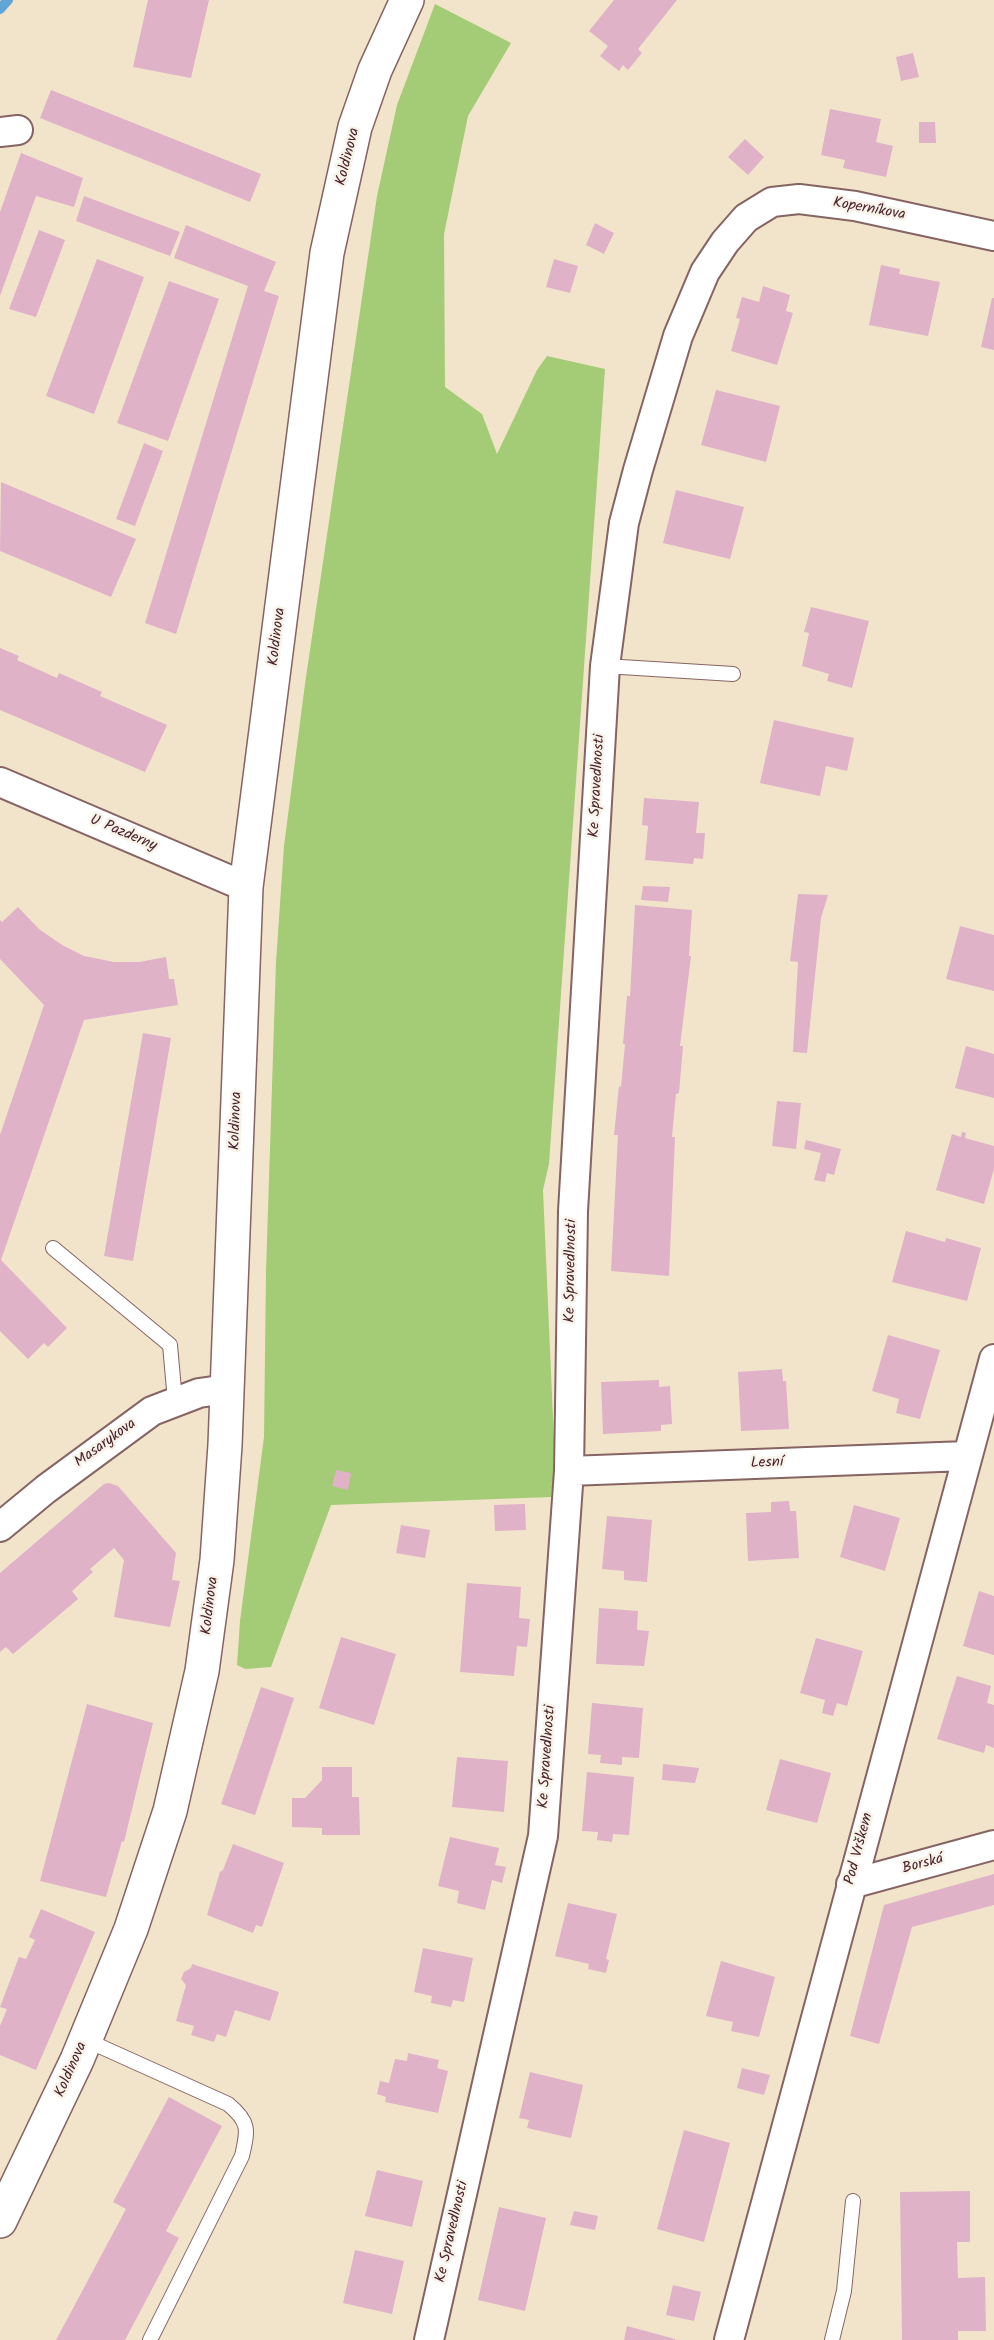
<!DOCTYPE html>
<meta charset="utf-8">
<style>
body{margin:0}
canvas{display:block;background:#f2e4cb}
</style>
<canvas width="994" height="2340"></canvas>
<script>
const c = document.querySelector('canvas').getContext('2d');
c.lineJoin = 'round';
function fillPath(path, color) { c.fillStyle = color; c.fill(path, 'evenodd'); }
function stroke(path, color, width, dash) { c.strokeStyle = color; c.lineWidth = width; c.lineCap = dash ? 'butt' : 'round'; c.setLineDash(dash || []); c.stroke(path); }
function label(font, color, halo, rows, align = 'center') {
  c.font = font + ' Kalam,sans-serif'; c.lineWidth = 5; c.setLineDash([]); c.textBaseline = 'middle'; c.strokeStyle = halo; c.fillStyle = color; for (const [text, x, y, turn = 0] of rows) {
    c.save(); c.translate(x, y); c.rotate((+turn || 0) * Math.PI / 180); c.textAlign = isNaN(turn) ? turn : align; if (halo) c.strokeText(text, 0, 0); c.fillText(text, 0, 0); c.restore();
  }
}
fillPath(new Path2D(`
 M435,4L511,43L468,116L444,234L445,387L482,414L497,454L537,370L547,356L605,369L549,1164L543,1190L555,1464L551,1497L331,1505L271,1667L245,1669L237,1665L240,1621L264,1437L266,1272L276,962L284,846L305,684L377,196L397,105Z`), '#a4cb75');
stroke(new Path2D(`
 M0,9L8,0`), '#61a4d6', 10);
fillPath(new Path2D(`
 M148,0H209L191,78L133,67Z
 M614,0H677L638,49L642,53L628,70L623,65L619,71L600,56L608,46L589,31Z
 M913,53L919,77L901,81L896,57Z
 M51,90L261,174L250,202L40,118Z
 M830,109L881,119L876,142L893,146L886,177L843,168L845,160L821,155Z
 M919,122H935L936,143H919Z
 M745,139L764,157L748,175L728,157Z
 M21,153L83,178L74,207L36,196L0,296V212Z
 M84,196L180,232L170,256L76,221Z
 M595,223L614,233L604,254L586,245Z
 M186,225L276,262L264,291L279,296L176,634L145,623L248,286L174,258Z
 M39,230L65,240L36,317L9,309Z
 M97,259L144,277L94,414L46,396Z
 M554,259L578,266L570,293L546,287Z
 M881,265L900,269L899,274L940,282L928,336L869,325Z
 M169,281L219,299L168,441L117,423Z
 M763,286L790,295L786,311L793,313L777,365L731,351L740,319L736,318L742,297L759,302Z
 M992,298H994V350L981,347Z
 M716,390L780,406L766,462L701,445Z
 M144,443L163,451L135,526L116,519Z
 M1,482L136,539L111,597L0,551Z
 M676,490L744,507L730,559L663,543Z
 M811,607L869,621L852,688L827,681L829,674L802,666L809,633L804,632Z
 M0,648L19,656L17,660L57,678L59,673L102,692L100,696L167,725L145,772L0,710Z
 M774,720L854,738L847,771L826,766L820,796L760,783Z
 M644,798L699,802L696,833H705L703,859L694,858L693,864L645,860L648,826L642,825Z
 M643,886L670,887L668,902L641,900Z
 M798,894L828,895L821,918L807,1053L793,1052L798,962L790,961Z
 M635,905L692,910L689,956H691L680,1046H683L679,1093L676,1094L672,1137H675L669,1276L611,1271L618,1135H614L619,1086L621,1087L625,1044H623L627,996H630Z
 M18,907L39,929L62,945L84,956L114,962H139L166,957L169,979H174L178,1005L84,1020L1,1260L67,1328L48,1347L44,1343L28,1359L0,1331V1135L44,1005L0,959V920L2,922Z
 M960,926L994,935V991L946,979Z
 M143,1033L171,1038L133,1261L104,1256Z
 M966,1046L994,1054V1098L955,1088Z
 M777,1101L801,1103L796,1149L772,1146Z
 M962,1132L966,1133L965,1138L994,1146V1169L984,1204L936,1190L952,1134L961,1137Z
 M806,1140L841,1149L834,1175L827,1173L825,1182L814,1180L821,1153L804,1149Z
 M906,1231L945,1242L946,1238L981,1248L967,1301L892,1282Z
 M888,1335L940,1350L920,1419L896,1413L899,1399L872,1391Z
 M782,1369L783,1381H786L789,1429L741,1431L738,1372Z
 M659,1380V1387L670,1386L672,1424L661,1425V1431L603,1434L601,1382Z
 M336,1470L351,1473L348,1490L332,1486Z
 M109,1483L118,1486L176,1553L172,1580L180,1581L170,1627L114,1617L124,1560L114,1548L90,1569L93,1572L72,1591L78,1599L13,1654L6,1647L0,1652V1573L104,1484Z
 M789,1501L790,1511H796L799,1558L748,1561L746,1513L771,1512V1502Z
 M525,1504L526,1530L495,1531L494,1505Z
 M854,1505L900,1518L885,1571L840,1557Z
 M607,1516L652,1520L647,1582L624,1580V1571L602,1569Z
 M401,1525L430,1530L425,1558L396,1553Z
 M467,1583L521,1587L519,1618L530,1619L527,1647L517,1646L514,1676L460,1672Z
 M979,1591L994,1596V1655L963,1646Z
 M599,1608L638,1611L637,1630L649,1631L644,1666L596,1664Z
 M341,1637L396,1654L374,1725L319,1708Z
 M816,1638L863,1651L847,1706L837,1703L833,1716L822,1713L825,1700L800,1693Z
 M957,1676L991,1686L987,1703L994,1705V1748L986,1745L984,1753L937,1739Z
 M261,1687L294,1698L255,1815L221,1804Z
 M592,1703L643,1708L639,1758L622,1757V1765L600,1763L601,1755L588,1754Z
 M87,1704L153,1723L124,1842L122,1841L106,1897L40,1881Z
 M457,1757L508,1761L504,1812L452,1807Z
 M780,1759L831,1773L817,1823L766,1810Z
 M663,1764L699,1768L695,1783L662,1780Z
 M322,1767H352V1797H359L360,1835H322V1828L292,1827V1798H305L322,1780Z
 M587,1772L634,1777L629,1835L613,1834L612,1842L597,1840L598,1832L582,1831Z
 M450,1837L499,1848L495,1865L506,1867L502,1883L492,1880L485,1910L457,1903L459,1891L438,1886Z
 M233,1844L284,1863L262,1927L256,1925L253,1933L207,1915L220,1872L223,1870Z
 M994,1874V1905L912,1927L879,2044L850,2036L884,1905Z
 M568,1903L617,1914L606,1959L609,1960L606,1973L588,1969L589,1964L555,1956Z
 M41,1909L95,1932L36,2070L0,2055V2026L7,2009L0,2007L19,1957L26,1959L35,1940L29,1937Z
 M423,1948L473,1958L464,2002L453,2000L451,2007L431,2003L432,1996L414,1992Z
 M721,1961L775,1977L759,2037L731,2031L733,2022L706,2016Z
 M192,1964L279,1992L270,2021L235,2010L226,2037L217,2034L214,2042L191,2035L194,2026L176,2021L186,1985L181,1979L184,1972L191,1968Z
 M408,2053L439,2060L437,2068L448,2071L438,2113L385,2102L386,2097L377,2094L380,2081L389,2083L395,2059L407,2061Z
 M742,2068L770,2075L764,2095L737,2088Z
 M530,2072L583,2085L571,2138L527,2128L529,2120L519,2118Z
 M169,2097L222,2126L166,2231L179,2238L125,2340H56L126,2209L113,2202Z
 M684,2130L730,2143L704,2242L657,2229Z
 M377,2170L423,2181L412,2227L365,2216Z
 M970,2191V2242H957L958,2278L985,2277L986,2331H958V2340H902L900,2192Z
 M499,2207L546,2218L525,2311L478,2300Z
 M574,2211L598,2216L595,2230L570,2225Z
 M355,2250L404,2261L392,2314L343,2303Z
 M673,2285L701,2292L694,2321L666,2315Z
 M627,2326L675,2339V2340H624Z`), '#dfb2c8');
const service = new Path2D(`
 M605,666L733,674
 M53,1248L170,1345L175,1401
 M86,2040L228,2104C250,2122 248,2130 242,2156L150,2340
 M832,2340L844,2291L853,2201`);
const minor = new Path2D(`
 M0,132L18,130
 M0,782L246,887
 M569,1471L966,1456
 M0,1527L46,1489L152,1411L199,1393L227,1389
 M851,1884L994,1845
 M429,2340L543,1836L569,1471L573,1211L605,666L624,523L638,470L678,336L705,272L725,242L746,218L772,202L799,199L855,206L994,236
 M729,2340L994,1359`);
const tertiary = new Path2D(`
 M0,2221L77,2060L131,1929L170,1811L202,1671L217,1560L225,1445L246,887L327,253L355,127L375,70L407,0`);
stroke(service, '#856463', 16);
stroke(minor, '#856463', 32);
stroke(tertiary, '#856463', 36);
stroke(service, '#fff', 14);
stroke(minor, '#fff', 28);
stroke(tertiary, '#fff', 33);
label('15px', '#4a1f2b', '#f7f3e8', [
 ["Koldinova",349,157,-76],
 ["Koperníkova",869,210,10],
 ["Koldinova",278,637,-83],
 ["Ke Spravedlnosti",598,786,-87],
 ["U Pazderny",123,834,23],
 ["Koldinova",237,1121,-88],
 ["Ke Spravedlnosti",572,1271,-89],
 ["Masarykova",106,1444,-36],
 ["Lesní",767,1464,-2],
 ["Koldinova",211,1606,-83],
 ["Ke Spravedlnosti",548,1757,-86],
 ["Pod Vrškem",860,1849,-75],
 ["Borská",923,1865,-15],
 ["Koldinova",72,2070,-66],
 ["Ke Spravedlnosti",453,2232,-77]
]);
</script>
